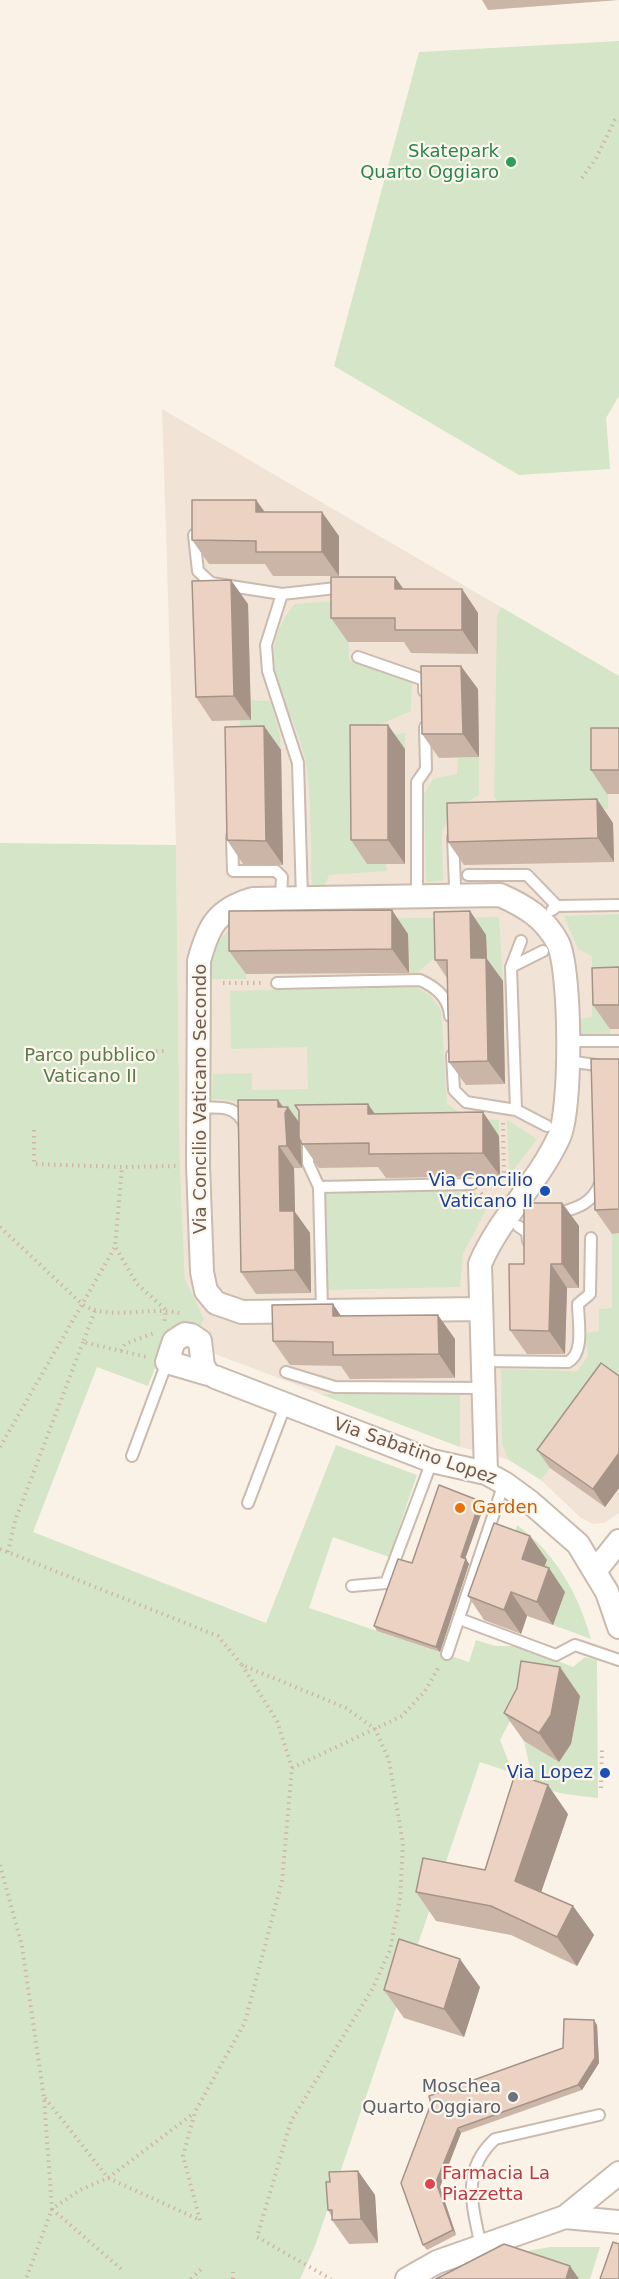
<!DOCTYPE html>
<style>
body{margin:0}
canvas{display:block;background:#faf2e7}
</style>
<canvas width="619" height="2279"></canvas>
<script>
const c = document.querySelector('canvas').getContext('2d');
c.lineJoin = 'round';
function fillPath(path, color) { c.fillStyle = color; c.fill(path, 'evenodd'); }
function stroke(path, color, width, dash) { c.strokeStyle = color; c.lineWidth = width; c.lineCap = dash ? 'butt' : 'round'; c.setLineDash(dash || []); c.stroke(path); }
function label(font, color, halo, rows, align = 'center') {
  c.font = font + ' "DejaVu Sans",sans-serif'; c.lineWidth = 4.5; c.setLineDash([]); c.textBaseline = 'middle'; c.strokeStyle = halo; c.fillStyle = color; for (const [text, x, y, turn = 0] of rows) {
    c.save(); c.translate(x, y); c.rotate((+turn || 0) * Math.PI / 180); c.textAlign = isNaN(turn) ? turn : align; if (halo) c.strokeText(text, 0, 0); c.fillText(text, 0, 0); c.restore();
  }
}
fillPath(new Path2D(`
 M162,409L619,676V1513L604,1523L593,1524L581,1518L541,1480L509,1460L460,1447L210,1352L185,1279L180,1166L176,845Z`), '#f1e4d6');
fillPath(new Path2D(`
 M619,41V396L606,418L610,469L519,475L334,366L419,52Z
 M348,600L349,660L412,682L411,711L370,729L371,737L405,733V749H367L387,871L329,875L324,887L312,888C310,850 312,799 306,763C295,705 247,659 295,604Z
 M501,607L619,676V752H608V809H507L494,797L497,617Z
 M250,700L270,701L280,735L281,750H241L240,720H251Z
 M479,757V795L453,810L442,831L443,881L426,882L424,794L433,779L457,774L458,758Z
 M0,843L176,845L180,1166L185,1279L204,1319L197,1332L170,1330L148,1386L97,1367L33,1532L266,1623L336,1445L417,1475L389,1557L333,1537L309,1608L469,1662L476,1640L495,1646H519L573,1667L585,1657L597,1660L598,1798C575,1795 553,1795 533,1782L524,1741L560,1761L571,1744L580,1696L521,1701L500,1740L513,1773L480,1762L315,2246L300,2279H0Z
 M619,914V991L609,992L610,1034H578L579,1019L592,1017V956L578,949L564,916Z
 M499,917L503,981L488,982L486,935L439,954L417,973H409L408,934L245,936L246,979H208C212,948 217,935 246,920Z
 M415,987L430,995L441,1010L447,1104L468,1118L499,1120V1136L385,1138L251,1117L236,1101L212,1099L213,1074L252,1073V1090L308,1089L307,1047L231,1049L230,991Z
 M507,1120L537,1139L509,1176Z
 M471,1188L488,1206L463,1254L460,1287L328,1290L326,1191Z
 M619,1233V1385L613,1381L541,1480L509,1460L502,1444L501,1369L577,1371L588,1356L585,1333L599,1331V1309L612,1308V1234Z
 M320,1394L460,1395V1447Z
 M517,1525C556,1554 578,1593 591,1639L553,1625L565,1592L511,1547Z
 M550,2247H600L590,2279H451L473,2261Z`), '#d4e6c7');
const lane = new Path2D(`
 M194,535L198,571L211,583L282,594L345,587
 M282,594L266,645L268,671L298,763L302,898
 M358,657L424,680V691
 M232,836L233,871H276L282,877L281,898
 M453,837L455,886
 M468,875H527L557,906
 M417,886V782L426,769L425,727
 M552,910L557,906L619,905
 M511,967L543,951
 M277,983L420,980C436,987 449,998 450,1016
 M567,1041H619
 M452,1055L454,1090L466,1102L516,1110L547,1126
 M567,1061L619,1068
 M198,1108C217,1107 237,1104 245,1126
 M516,1110L511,967L521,941
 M308,1139V1163L319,1187L322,1311
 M319,1187L472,1184
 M556,1214C576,1208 591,1205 600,1184
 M518,1226L527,1232L528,1241
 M481,1361L568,1362C585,1353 578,1321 578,1304L590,1294L591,1238
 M286,1372L335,1387L482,1388
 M132,1456L167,1362
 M248,1503L285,1406
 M352,1586L386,1583L432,1461
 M465,1621L556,1655L575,1645L619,1660
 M447,1654L504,1483
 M481,2247C473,2207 460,2171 495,2139L599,2115`);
const street = new Path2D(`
 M481,1309L242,1312L216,1303L206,1291L202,1272L198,1165L199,961C208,927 217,909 253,899L500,895C525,906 545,918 558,943C571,970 572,1109 559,1137C538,1183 500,1217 480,1264L486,1473
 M185,1334L191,1335L200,1341L203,1366L208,1374L167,1362L174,1341Z
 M215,1377L432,1461L486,1473L504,1483L530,1502L578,1544L607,1592L619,1627
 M596,1570L619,1541
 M565,2217L619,2222
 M407,2279L437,2262L565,2217L619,2173`);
stroke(lane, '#cbbaae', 14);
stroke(street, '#cbbaae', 26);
stroke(new Path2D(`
 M582,178L596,158L615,120L619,117
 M223,983H265
 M126,1052L165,1051
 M503,1123L504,1177L509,1182
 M34,1130V1164L122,1167L180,1166
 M481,1193L492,1205
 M0,1227L83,1305C111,1321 149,1306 179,1313
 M116,1248L137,1284L166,1310L164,1323
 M95,1311L83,1342L147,1357
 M121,1351L125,1344L154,1333
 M0,1447L115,1247L122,1167
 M0,1549L218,1636L242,1665L346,1708L375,1729L389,1760L403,1844L400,1899L390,1950L373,1988L291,2121L257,2237L331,2279
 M8,1552L15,1521L83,1342
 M292,1768L402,1716L425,1691L440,1665
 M601,1788L602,1749
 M0,1865L22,1946L44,2098L52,2209L26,2279
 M45,2098L108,2178L200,2220
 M200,2220L183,2156L195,2112L245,2022L282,1881L292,1768L277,1721L242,1665
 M121,2269L52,2209L80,2190L108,2178L194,2113
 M191,2279L203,2267
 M233,2279V2272`), '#d1b6a5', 4, [1.5, 4.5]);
stroke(lane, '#fff', 10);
stroke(street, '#fff', 22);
fillPath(new Path2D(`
 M482,0H619L488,10Z
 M256,500L265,512L339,536V576H273L265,564H209L192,540Z
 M404,589H462L478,613V654L411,653L404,642H348L331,618Z
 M248,604L251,720L212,721L196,697Z
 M478,689L479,757L439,758L422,734Z
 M264,726L281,750L283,865L243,864L227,840Z
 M619,728V794H607L591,770Z
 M405,749V864H367L351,840Z
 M613,823L614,862L464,865L448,842Z
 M470,911L486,935L487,959L503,981L505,1084L466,1085L449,1062L447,978L435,960Z
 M408,934L409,973L246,974L229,951Z
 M619,967V1029H610L593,1005Z
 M619,1059V1233L612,1234L595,1210Z
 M283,1107L299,1122L375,1114L499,1136L500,1176L386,1178L378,1167L319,1168L301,1142L302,1168H294L295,1212L310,1233L311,1293L256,1294L241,1272Z
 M562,1203L579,1226V1288H567L565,1354H527L510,1330L524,1264Z
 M333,1304L341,1316L455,1339V1378L350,1379L341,1366L290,1365L273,1341Z
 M619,1376V1488L605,1507L550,1468L537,1450Z
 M484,1506L465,1559L469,1564L440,1652L377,1631L374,1626L412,1563Z
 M547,1560L544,1567L565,1592L553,1625L527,1616L521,1634L484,1620L468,1596Z
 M517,1688L580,1696L571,1744L559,1762L524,1741L504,1713Z
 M568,1814L541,1892L573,1906L594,1935L577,1966L511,1935L436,1921L416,1892L485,1870Z
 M480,1987L464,2037L404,2018L384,1990Z
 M597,2025L599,2063L582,2090L461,2133L440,2187L456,2235L427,2250L423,2245L431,2104L563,2048Z
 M358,2171L375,2195L378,2243L349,2244L332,2220V2217L328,2210L330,2182Z`), '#cbb5a7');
fillPath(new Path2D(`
 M256,500L273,524L256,512Z
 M322,512L339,536V576L322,552Z
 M395,577L412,601L395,589Z
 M231,580L248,604L251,720L234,696Z
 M462,589L478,613V654L462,630Z
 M461,666L478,689L479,757L463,734Z
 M388,725L405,749V864L388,840Z
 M264,726L281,750L283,865L266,841Z
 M597,799L613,823L614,862L598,838Z
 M392,910L408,934L409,973L392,949Z
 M470,911L486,935L487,959L503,981L505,1084L488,1061L471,958Z
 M278,1100L286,1111L288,1107L304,1129L300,1135L302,1168L287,1146L278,1107Z
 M368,1104L384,1127L368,1114Z
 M483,1112L499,1136L500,1176L483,1153Z
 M279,1146L294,1168L295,1212L310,1233L311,1293L295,1270L280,1211Z
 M562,1203L579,1226V1288L562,1264Z
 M551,1264L567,1288L565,1354L549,1331Z
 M333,1304L349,1328L333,1316Z
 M438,1315L455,1339V1378L439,1354Z
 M619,1453V1488L605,1507L593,1489Z
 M480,1501L484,1506L464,1562L461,1557Z
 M530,1536L547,1560L538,1583L522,1559Z
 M466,1559L469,1564L440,1652L436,1647Z
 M549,1568L565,1592L553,1625L537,1602Z
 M511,1592L527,1616L521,1634L504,1610Z
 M560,1667L580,1696L571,1744L559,1762L539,1733Z
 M548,1785L568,1814L535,1910L515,1881Z
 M573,1906L594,1935L577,1966L557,1937Z
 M460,1959L480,1987L464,2037L444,2009Z
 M594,2020L597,2025L599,2063L582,2090L578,2085Z
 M458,2128L461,2133L440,2187L456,2235L453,2230L436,2182Z
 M358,2171L375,2195L378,2243L361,2219Z
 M570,2266L579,2279H566Z`), '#a59388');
const building = new Path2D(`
 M192,500H256V512H322V552H256V541L192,540Z
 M331,577H395V589H462V630H395V618H331Z
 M231,580L234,696L196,697L192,581Z
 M421,666H461L463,734H422Z
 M350,725H388V840H351Z
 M264,726L266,841L227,840L225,727Z
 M591,728H619V770H591Z
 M597,799L598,838L448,842L447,803Z
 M392,910V949L229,951V911Z
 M470,911L471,958H486L488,1061L449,1062L447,960H435L434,912Z
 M619,967V1005H593L592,968Z
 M591,1059H619V1209L595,1210Z
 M238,1100H278V1107H288L285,1113L287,1146H279L280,1211H294L295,1270L241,1272Z
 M368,1104V1114L483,1112V1153L369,1154V1143L302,1144L299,1138V1111L295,1105Z
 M524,1203H562V1264H551L549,1331L510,1330L509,1264H524Z
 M333,1304V1316L438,1315L439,1354L333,1355V1342L273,1341L272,1305Z
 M601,1363L619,1376V1453L593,1489L537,1450Z
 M439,1485L480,1501L461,1557L466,1559L436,1647L374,1626L398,1559L412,1563Z
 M494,1523L530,1536L522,1559L549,1568L537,1602L511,1592L504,1610L468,1596Z
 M521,1661L560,1667L551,1715L539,1733L504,1713L517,1688Z
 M515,1774L548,1785L515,1881L573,1906L557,1937L491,1906L416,1892L423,1858L485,1870Z
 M399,1939L460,1959L444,2009L384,1990Z
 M564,2019L594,2020L595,2058L578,2085L458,2128L436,2182L453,2230L423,2245L401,2183L431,2104L429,2096L563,2048Z
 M358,2171L361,2219L332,2220V2210H328L326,2182H330L329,2172Z
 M613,2242L619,2244V2279H600Z
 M504,2244L570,2266L566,2279H436Z`);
fillPath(building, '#ecd2c2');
stroke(building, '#a59388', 1.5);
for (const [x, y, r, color] of [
 [511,162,6,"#2e9e5b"],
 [545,1191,6,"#1a4fb4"],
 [460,1508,6,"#e8710a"],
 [605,1773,6,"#1a4fb4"],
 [513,2097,6,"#6b7280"],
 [430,2184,6,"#e0444e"]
]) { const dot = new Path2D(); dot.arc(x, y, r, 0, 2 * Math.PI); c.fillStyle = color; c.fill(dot); stroke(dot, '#fdf6ed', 2); }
label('18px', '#27864d', '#fdf6ed', [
 ["Skatepark",499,152],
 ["Quarto Oggiaro",499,173]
], 'right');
label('18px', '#597a4b', '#fdf6ed', [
 ["Parco pubblico",90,1056],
 ["Vaticano II",90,1077]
]);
label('18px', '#715a4e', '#fdf6ed', [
 ["Via Concilio Vaticano Secondo",201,1099,-90],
 ["Via Sabatino Lopez",415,1452,19]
]);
label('18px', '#164399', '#fdf6ed', [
 ["Via Concilio",533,1181],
 ["Vaticano II",533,1202],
 ["Via Lopez",593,1773]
], 'right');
label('18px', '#c56008', '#fdf6ed', [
 ["Garden",472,1508]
], 'left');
label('18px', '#5b616d', '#fdf6ed', [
 ["Moschea",501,2087],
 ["Quarto Oggiaro",501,2108]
], 'right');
label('18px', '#be3a42', '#fdf6ed', [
 ["Farmacia La",442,2174],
 ["Piazzetta",442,2195]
], 'left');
</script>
